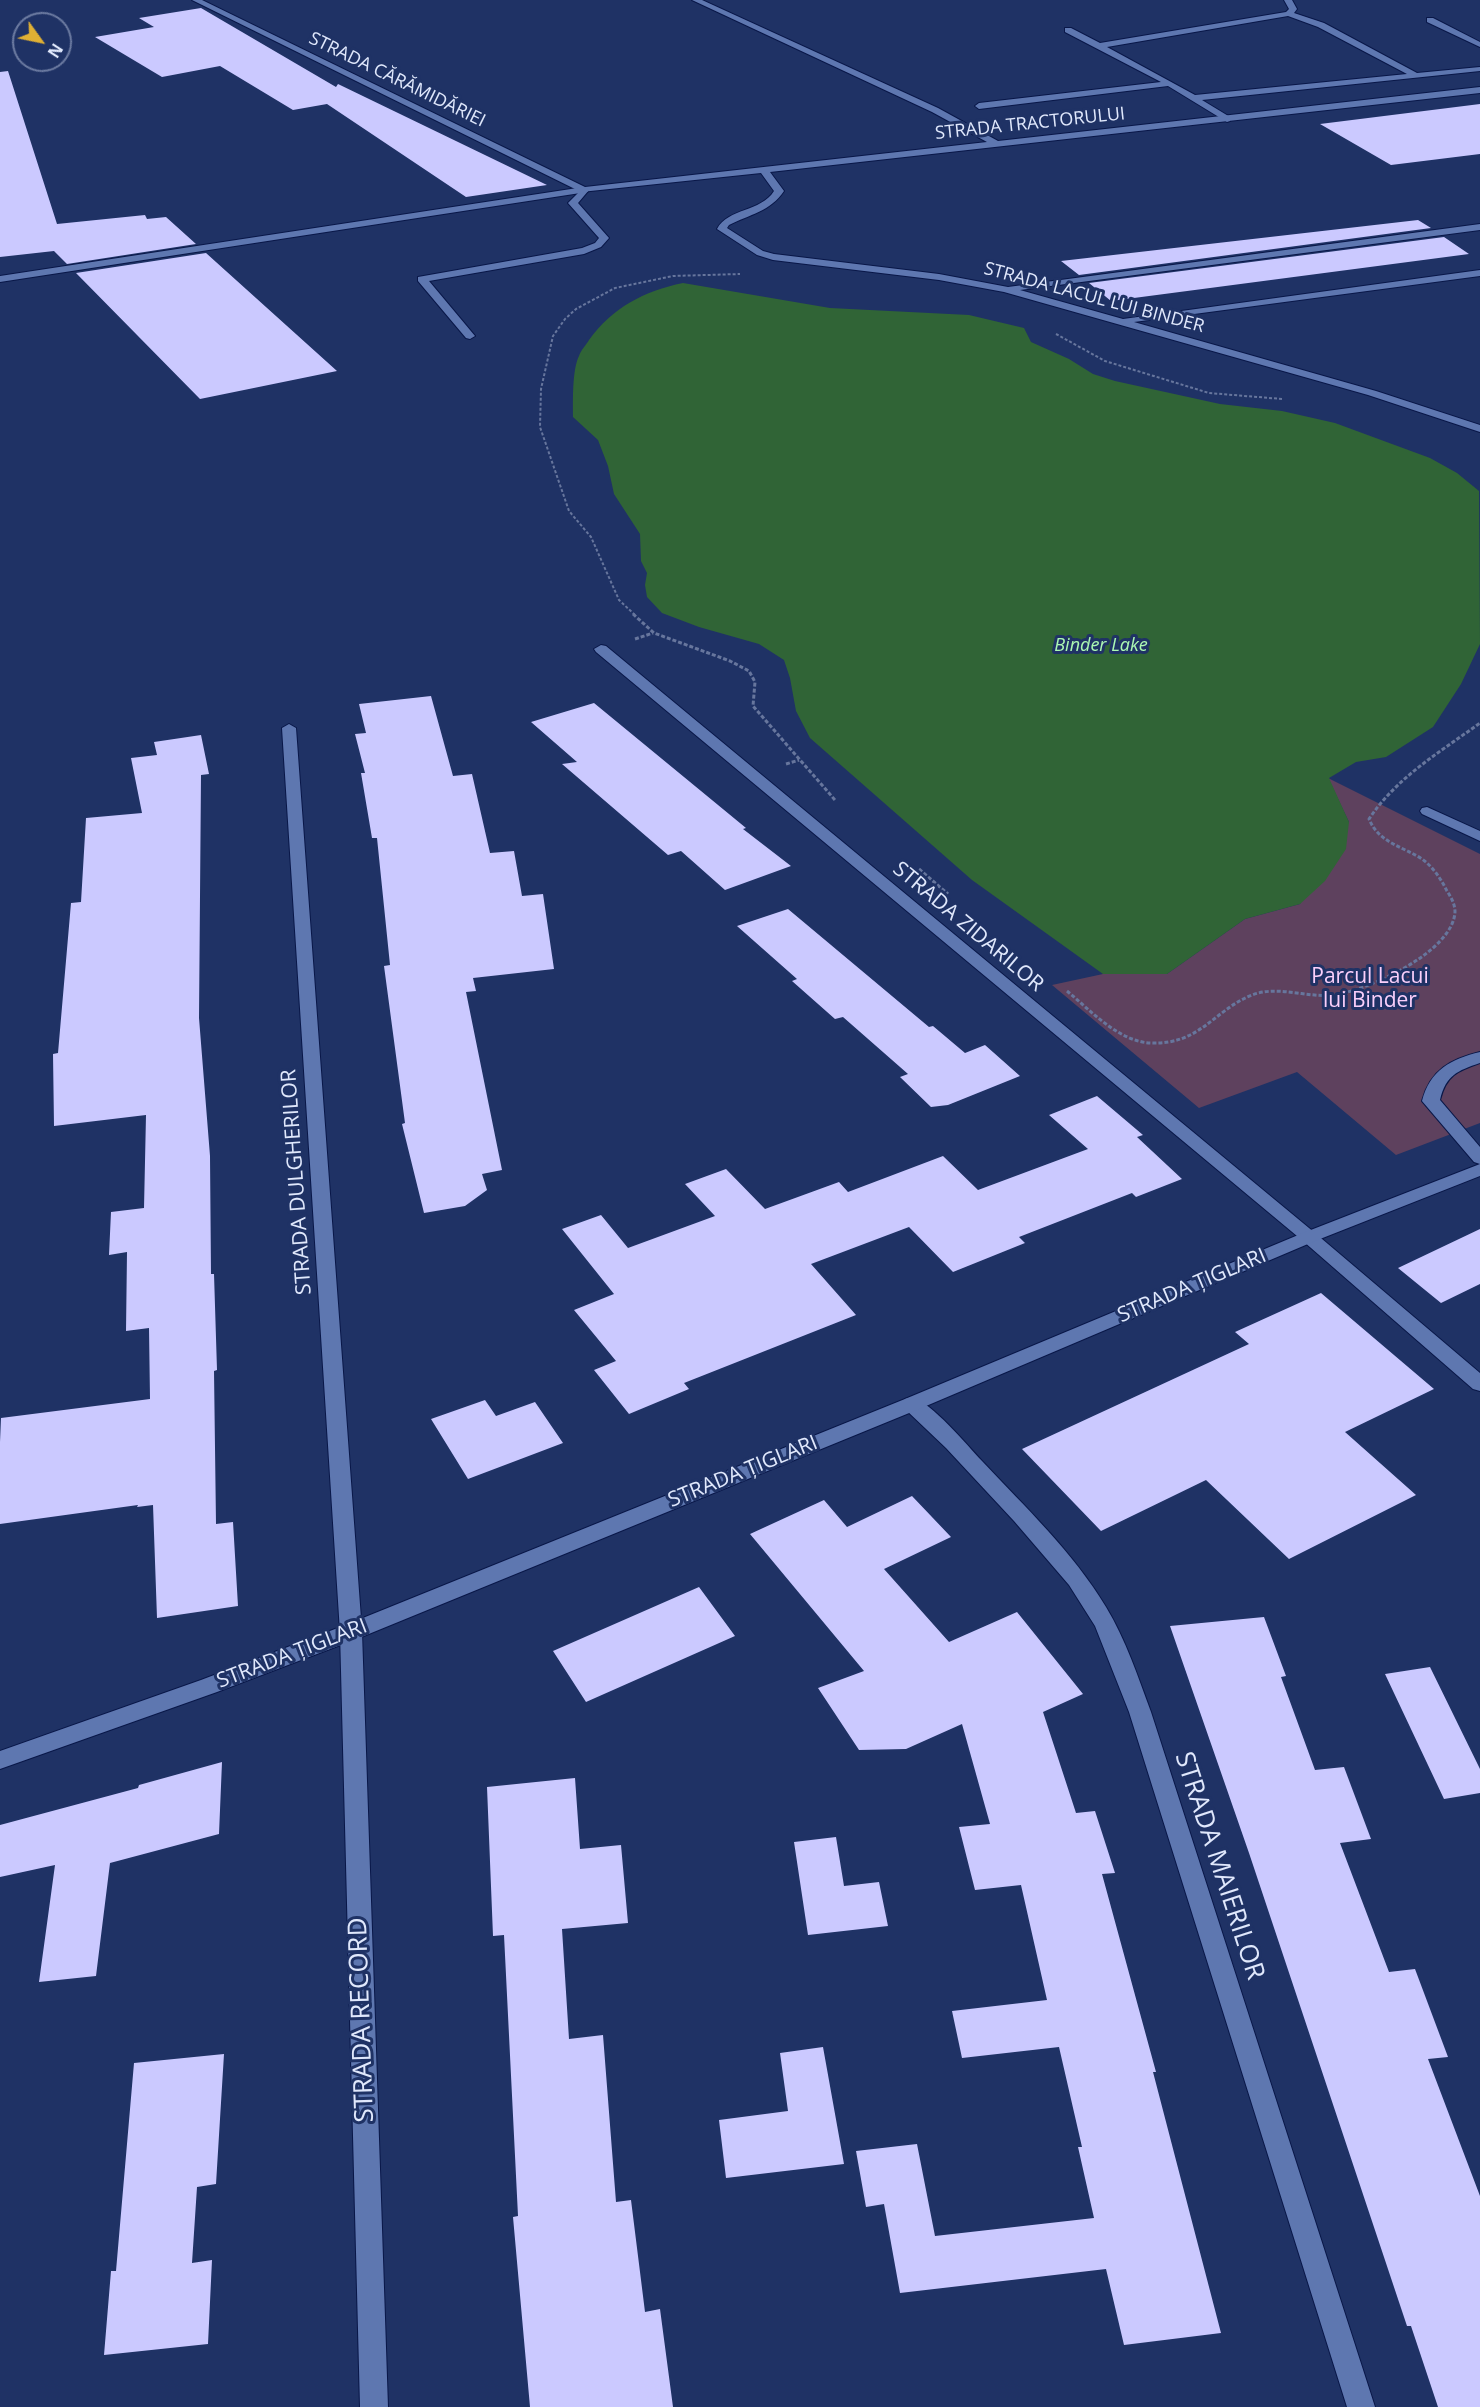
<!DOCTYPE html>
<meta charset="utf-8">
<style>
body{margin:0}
#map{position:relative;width:1480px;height:2407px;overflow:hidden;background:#1f3265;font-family:"Open Sans",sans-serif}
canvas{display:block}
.north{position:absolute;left:12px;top:12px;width:60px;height:60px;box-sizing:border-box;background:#1f3265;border:2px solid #6c7ba1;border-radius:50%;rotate:123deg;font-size:16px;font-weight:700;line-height:24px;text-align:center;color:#e0e8fc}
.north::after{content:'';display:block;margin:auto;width:21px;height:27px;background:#e0b034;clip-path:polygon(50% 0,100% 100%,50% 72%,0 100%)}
</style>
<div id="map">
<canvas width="1480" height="2407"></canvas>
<div class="north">N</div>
</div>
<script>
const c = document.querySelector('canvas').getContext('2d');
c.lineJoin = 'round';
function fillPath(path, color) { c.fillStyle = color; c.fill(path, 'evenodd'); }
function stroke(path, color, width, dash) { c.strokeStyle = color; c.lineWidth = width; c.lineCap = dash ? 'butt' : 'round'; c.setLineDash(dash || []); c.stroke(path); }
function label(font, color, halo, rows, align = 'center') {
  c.font = font + ' "Open Sans",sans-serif'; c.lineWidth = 6; c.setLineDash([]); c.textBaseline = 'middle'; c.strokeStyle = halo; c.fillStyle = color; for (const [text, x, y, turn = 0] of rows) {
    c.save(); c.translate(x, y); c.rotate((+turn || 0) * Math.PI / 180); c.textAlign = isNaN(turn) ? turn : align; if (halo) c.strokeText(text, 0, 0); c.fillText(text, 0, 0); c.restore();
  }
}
fillPath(new Path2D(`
 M1328,778L1480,854V1123L1396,1155L1297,1072L1199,1108L1052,985L1103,974H1167L1245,919L1300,904L1349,822Z`), '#5e415e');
fillPath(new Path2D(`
 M683,283L830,308L969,315L1024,328L1031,342L1069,359L1093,374L1115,381L1220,404L1282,411L1335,423L1430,458L1457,473L1479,491L1480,644L1461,684L1433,727L1386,757L1356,762L1329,778L1349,822L1346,849L1325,881L1300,904L1245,919L1167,974H1103L972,880L810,738L796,711L790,678L784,660L759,644L699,627L662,613L647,597L645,585L647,573L641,561L640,534L614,494L608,466L598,440L573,417C573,401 572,370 579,356C581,350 586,345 589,340C612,308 644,291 683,283Z`), '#306436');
fillPath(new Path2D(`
 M201,8L336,87L338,84L547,185L466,197L327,104L293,110L220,66L162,77L95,37L154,27L139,18Z
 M8,71L57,224L145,215L147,219L166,217L196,244L67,264L54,251L0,257V72Z
 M1480,104V154L1391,165L1320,124Z
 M1418,220L1431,228L1079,275L1061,261Z
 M1444,237L1469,254L1111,301L1089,283Z
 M206,253L337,371L200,399L76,273Z
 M431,696L453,776L472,774L490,853L514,851L522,896L543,894L554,969L473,978L476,991L466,992L502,1170L482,1174L487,1190L465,1206L424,1213L402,1124L405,1123L384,966L390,965L377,838H372L361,773H365L355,734L366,733L359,704Z
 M594,703L746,828L743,829L791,866L725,890L681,851L668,855L562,764L577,762L531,722Z
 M201,735L209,774L201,775L199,1018L210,1156L211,1274H214L217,1370L214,1371L216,1524L233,1522L238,1606L157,1618L153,1505L137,1507L138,1505L0,1524V1442L1,1418L150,1399L149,1328L126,1331L127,1252L109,1255L111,1212L144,1208L146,1115L54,1126L53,1054L58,1053L71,903L81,902L86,818L142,813L131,758L157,755L154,742Z
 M788,909L929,1027L933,1026L965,1053L985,1045L1020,1076L948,1105L931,1107L900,1077L908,1074L843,1017L835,1019L792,981L797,979L737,926Z
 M1097,1096L1143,1135L1137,1137L1182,1179L1136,1197L1132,1193L1019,1237L1025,1243L953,1272L909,1227L811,1264L856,1315L684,1383L689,1389L629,1414L594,1370L616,1361L574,1310L614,1294L562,1229L601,1215L628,1248L715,1216L685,1184L726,1169L765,1209L839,1182L848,1192L943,1156L978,1190L1088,1149L1049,1115Z
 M1480,1229V1284L1441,1303L1398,1268Z
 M1321,1293L1434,1389L1345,1432L1416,1495L1289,1559L1206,1480L1101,1531L1022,1449L1249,1344L1235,1332Z
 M485,1400L496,1416L535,1402L563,1443L468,1479L431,1419Z
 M912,1496L951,1537L884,1569L949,1642L1017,1612L1083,1694L1043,1712L1076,1813L1095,1811L1115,1873L1102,1874L1156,2072H1153L1221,2333L1124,2345L1106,2269L900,2293L884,2204L866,2207L856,2151L917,2144L935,2236L1094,2218L1078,2147H1082L1059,2047L962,2058L952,2011L1047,2000L1021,1885L975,1890L959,1827L990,1824L962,1724L906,1749L859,1750L818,1688L864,1671L750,1534L824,1500L847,1527Z
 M699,1587L735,1636L586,1702L553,1651Z
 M1264,1617L1286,1676L1281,1677L1315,1770L1344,1767L1371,1839L1340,1843L1389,1972L1415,1969L1448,2057L1428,2059L1480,2196V2407H1438L1411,2326H1407L1249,1853L1170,1626Z
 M1430,1667L1480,1769V1793L1444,1799L1385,1674Z
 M222,1762L219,1834L110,1863L96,1976L39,1982L55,1865L0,1877V1825L138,1788L139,1785Z
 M575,1778L580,1849L621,1845L628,1923L562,1929L569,2039L603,2035L616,2202L631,2200L645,2312L660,2309L673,2407H530L513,2217L518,2216L504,1935L493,1936L487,1787Z
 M836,1837L844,1886L879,1882L888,1926L808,1935L794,1842Z
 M823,2047L844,2164L726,2178L719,2120L788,2111L780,2053Z
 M224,2054L216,2184L197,2187L192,2263L212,2260L208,2344L104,2355L111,2271H116L134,2063Z`), '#cbc9ff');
const lane = new Path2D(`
 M1284,0H1292L1297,9L1294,13L1324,23L1417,73L1480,67V71L1202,100L1230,117V121L1227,122L1168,86L979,109L975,106L979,103L1161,82L1065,32V28H1071L1100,43L1286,12L1289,9ZM1288,16L1318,27L1407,74L1195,95L1107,47Z
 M1427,18H1433L1480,42V47L1427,22Z
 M584,187L589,190L578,203L609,238L601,247L584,254L429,281L475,336L470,339L466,338L418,281V277L582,248L595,243L599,238L568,203Z
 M1480,1052V1063C1457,1071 1446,1075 1440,1100L1480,1147V1164L1474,1162L1422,1101C1430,1070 1451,1059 1480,1052Z`);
const street = new Path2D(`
 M192,0H202L585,187L987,142L932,112L692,0H702L938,108L998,141L1480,87V93L770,172L784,191C771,211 749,215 729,225L727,228L763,251L774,254L939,274L1008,287L1480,224V230L1020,290L1123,319L1480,270V276L1134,322L1376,391L1480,425V432L1368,395L1004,292L939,280L773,260L757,255L717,229C728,208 761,212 774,191L761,173L581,192Z
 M601,645L606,646L1315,1233L1480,1373V1391L1473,1389L1303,1241L596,652L594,649Z
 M289,724L296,728L362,1632L388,2407H360L340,1632L282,728Z
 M1427,807L1480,831V841L1422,814L1420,811L1422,808Z
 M912,1397C932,1403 967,1445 982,1461C1026,1508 1073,1552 1106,1607C1126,1640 1138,1677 1151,1712L1375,2407H1347L1129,1712L1095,1626L1069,1585L1014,1521L946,1448L905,1409L902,1404L905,1399Z`);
const secondary = new Path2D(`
 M584,187L589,190L587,192L0,282V276Z
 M1480,1164V1176L1315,1241L919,1409L359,1638L217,1692L0,1769V1751L201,1680L343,1626L905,1399L1303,1233Z`);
stroke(lane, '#091748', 2);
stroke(street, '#091748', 2);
stroke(secondary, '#091748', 2);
stroke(new Path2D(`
 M1056,334L1105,361L1209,393L1282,399
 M635,615L619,600L591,537L569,511L540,427L541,389L553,336L565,319L576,309L615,288L673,276L740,274`), '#67769d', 2, [3, 2]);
stroke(new Path2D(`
 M633,614L654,633L730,661L749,671L755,682L753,706L835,800
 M635,639L653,633
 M786,764L799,760
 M919,869L948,894
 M1067,991C1090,1010 1119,1042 1151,1043C1200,1045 1214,1010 1252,995C1278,985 1306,998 1333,995C1367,991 1453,952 1455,912C1455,904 1451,897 1447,891C1441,879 1433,867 1422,859C1402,846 1379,843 1369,819C1397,777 1440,752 1480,723`), '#67769d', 3, [4, 2]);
fillPath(lane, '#5e77b0');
fillPath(street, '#5e77b0');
fillPath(secondary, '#5e77b0');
label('18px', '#e0e8fc', '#1f3265', [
 ["STRADA CĂRĂMIDĂRIEI",397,80,26],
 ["STRADA TRACTORULUI",1030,124,-6],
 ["STRADA LACUL LUI BINDER",1094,298,15]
]);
label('italic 18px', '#acf9b2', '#1f3265', [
 ["Binder Lake",1101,646]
]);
label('21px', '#e0e8fc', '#1f3265', [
 ["STRADA ZIDARILOR",968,927,40],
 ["STRADA DULGHERILOR",297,1182,-94],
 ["STRADA ȚIGLARI",1192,1286,-23],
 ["STRADA ȚIGLARI",743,1472,-22],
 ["STRADA ȚIGLARI",292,1654,-21]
]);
label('21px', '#facffa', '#1f3265', [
 ["Parcul Lacui",1370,977],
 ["lui Binder",1370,1001]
]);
label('26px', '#e0e8fc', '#1f3265', [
 ["STRADA MAIERILOR",1219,1866,72],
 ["STRADA RECORD",362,2020,-92]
]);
</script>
